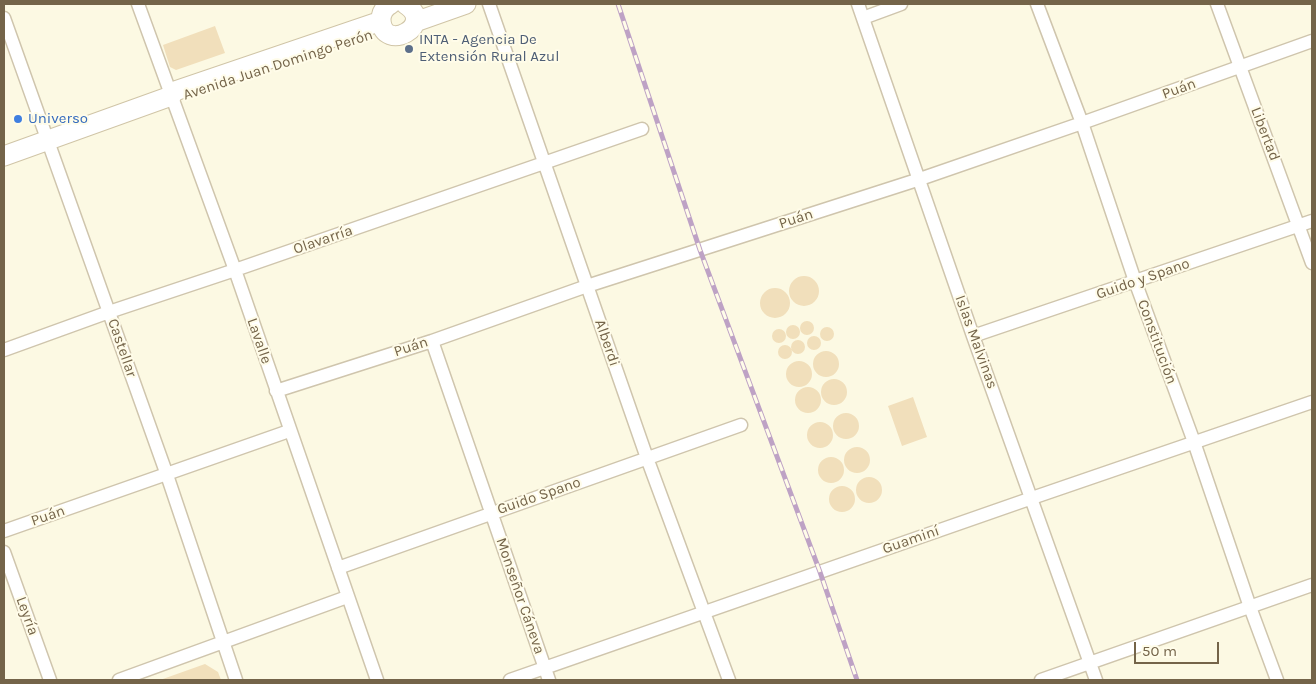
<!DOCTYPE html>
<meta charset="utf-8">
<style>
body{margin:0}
#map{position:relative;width:1316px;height:684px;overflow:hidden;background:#fcf9e3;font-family:Karla,sans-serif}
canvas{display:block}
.frame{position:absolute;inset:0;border:5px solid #746449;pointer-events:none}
.scale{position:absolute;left:1134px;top:642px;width:85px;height:22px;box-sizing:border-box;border:2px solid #746449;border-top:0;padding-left:6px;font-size:15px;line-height:18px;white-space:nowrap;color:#746449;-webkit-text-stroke:4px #fffce9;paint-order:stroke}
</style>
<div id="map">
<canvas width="1316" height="684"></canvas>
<div class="frame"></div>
<div class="scale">50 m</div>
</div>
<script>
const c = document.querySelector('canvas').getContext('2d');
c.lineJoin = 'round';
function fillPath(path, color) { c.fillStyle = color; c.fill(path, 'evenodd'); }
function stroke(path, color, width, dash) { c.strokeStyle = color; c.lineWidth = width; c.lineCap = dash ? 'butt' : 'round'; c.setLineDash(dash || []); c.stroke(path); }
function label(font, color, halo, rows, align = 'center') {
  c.font = font + ' Karla,sans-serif'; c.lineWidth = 4; c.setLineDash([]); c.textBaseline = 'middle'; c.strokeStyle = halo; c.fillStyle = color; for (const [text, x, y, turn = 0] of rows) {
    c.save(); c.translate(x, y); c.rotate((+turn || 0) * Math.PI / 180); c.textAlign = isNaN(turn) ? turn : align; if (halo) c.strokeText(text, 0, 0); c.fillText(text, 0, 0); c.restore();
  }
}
fillPath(new Path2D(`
 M215,26L225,53L176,70L170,67L163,45Z
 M789 291a15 15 0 1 1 30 0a15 15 0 1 1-30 0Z
 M760 303a15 15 0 1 1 30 0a15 15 0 1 1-30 0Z
 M800 328a7 7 0 1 1 14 0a7 7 0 1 1-14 0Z
 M786 332a7 7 0 1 1 14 0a7 7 0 1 1-14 0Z
 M820 334a7 7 0 1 1 14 0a7 7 0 1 1-14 0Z
 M772 336a7 7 0 1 1 14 0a7 7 0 1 1-14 0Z
 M807 343a7 7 0 1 1 14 0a7 7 0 1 1-14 0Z
 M791 347a7 7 0 1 1 14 0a7 7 0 1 1-14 0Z
 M778 352a7 7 0 1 1 14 0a7 7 0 1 1-14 0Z
 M813 364a13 13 0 1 1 26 0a13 13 0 1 1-26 0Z
 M786 374a13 13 0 1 1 26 0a13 13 0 1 1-26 0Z
 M821 392a13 13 0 1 1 26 0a13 13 0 1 1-26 0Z
 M795 400a13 13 0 1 1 26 0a13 13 0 1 1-26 0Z
 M913,397L927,437L902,446L888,406Z
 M833 426a13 13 0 1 1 26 0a13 13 0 1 1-26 0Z
 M807 435a13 13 0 1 1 26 0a13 13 0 1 1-26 0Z
 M844 460a13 13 0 1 1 26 0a13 13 0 1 1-26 0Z
 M818 470a13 13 0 1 1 26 0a13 13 0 1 1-26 0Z
 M856 490a13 13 0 1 1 26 0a13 13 0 1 1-26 0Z
 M829 499a13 13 0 1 1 26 0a13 13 0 1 1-26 0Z
 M205,664L218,672L221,680H160Z`), '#f1dfbb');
const street = new Path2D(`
 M138,4L235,270L377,680
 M489,4L647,458L729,680
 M858,4L973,336L1096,680
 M1037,4L1082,123L1135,281L1194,442L1250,607L1277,680
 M1217,4L1312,263
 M4,18L167,475L236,680
 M863,18L901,4
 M973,336L1312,221
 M432,341L549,680
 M4,350L109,312L235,270L642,129
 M276,391L432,341L587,286L920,179L1082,123L1312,41
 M4,531L289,431
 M4,552L50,680
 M338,568L741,425
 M119,680L347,597
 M510,680L1032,498L1312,402
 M1041,680L1312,585`);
const secondary = new Path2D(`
 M391,4C385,7 381,12 381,20C383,54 438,25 405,4
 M415,22L466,4
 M4,156L171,96L175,91L381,21`);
stroke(street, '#cfc5ad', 15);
stroke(secondary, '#d0c5a7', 21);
stroke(street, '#fff', 12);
stroke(secondary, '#fff', 19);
const rail = new Path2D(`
 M618,4L700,250L820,572L857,680`);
stroke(rail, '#bea2c5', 5);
stroke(rail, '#fffce9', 3, [9]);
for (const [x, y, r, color] of [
 [409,49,5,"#5c6f8a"],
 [18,119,5,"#3f7fe0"]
]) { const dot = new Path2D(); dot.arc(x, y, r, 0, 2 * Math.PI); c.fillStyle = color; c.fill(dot); stroke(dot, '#fffce9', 2); }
label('15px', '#4e5e75', '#fffce9', [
 ["INTA - Agencia De",419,40],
 ["Extensión Rural Azul",419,57]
], 'left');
label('15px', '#746449', '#fffce9', [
 ["Avenida Juan Domingo Perón",278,65,-18],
 ["Puán",1179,89,-20],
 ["Libertad",1265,134,69],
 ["Puán",796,219,-18],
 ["Olavarría",323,240,-19],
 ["Guido y Spano",1143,279,-19],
 ["Lavalle",259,341,71],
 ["Islas Malvinas",976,342,70],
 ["Constitución",1157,342,70],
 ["Alberdi",607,343,71],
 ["Puán",411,347,-18],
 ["Castellar",122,348,71],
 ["Guido Spano",539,496,-19],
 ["Puán",48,516,-19],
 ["Guaminí",911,540,-19],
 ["Monseñor Cáneva",520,596,71],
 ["Leyría",27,616,70]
]);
label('15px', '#366cbe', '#fffce9', [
 ["Universo",28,119]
], 'left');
</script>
